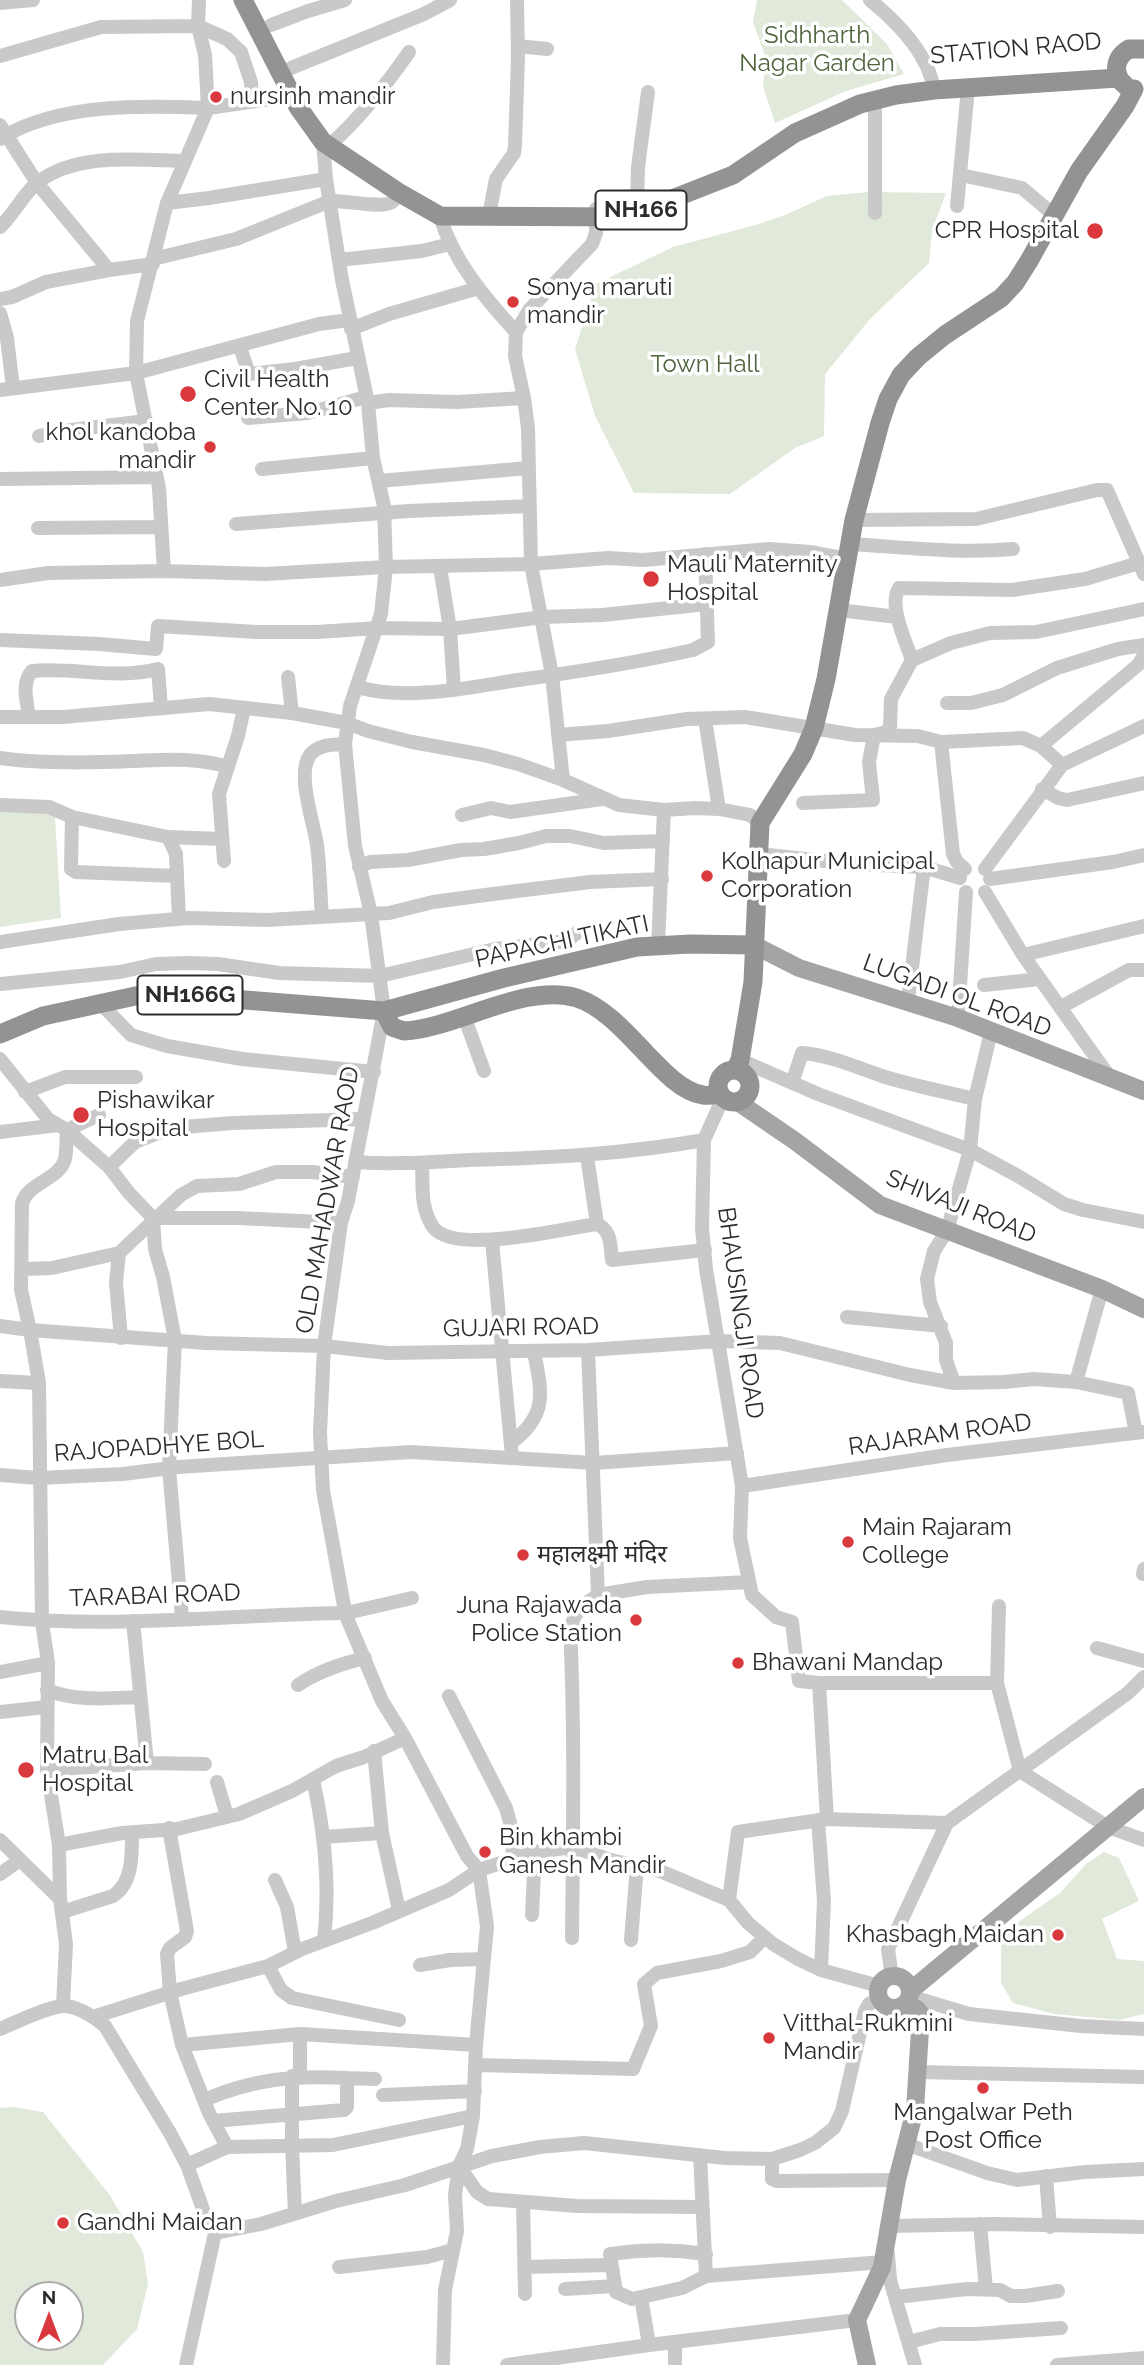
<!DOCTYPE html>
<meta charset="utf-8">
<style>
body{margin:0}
#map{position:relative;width:1144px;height:2365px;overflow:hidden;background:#fff;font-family:Raleway,sans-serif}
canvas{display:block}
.north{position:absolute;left:14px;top:2281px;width:70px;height:70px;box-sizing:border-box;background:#fff;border:2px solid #ababab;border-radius:50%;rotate:0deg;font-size:19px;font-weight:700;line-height:28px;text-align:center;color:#2c2c2c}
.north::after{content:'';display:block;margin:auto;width:24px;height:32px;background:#d9383d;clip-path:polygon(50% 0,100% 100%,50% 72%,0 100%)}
</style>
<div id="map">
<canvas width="1144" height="2365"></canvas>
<div class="north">N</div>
</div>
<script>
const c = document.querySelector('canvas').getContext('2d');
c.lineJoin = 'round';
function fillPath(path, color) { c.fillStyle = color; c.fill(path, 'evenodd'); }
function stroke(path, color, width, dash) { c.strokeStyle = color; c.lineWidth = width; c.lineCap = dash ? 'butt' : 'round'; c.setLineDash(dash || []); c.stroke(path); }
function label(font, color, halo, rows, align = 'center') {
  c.font = font + ' Raleway,"Noto Sans Devanagari",sans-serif'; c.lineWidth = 7; c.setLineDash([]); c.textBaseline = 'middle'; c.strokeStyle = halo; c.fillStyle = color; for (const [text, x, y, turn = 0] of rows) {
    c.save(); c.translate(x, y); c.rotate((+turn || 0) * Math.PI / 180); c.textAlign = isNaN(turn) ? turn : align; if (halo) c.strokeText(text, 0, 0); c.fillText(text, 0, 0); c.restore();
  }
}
fillPath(new Path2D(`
 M757,0H842L887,44L904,74L846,91L775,123L763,86L766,58L753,22Z
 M869,192L946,193L932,231L929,263L870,319L825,374L824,436L795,448L730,494L634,493L595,416L575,349L596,284L673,247L759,224L785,215L827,196Z
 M54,801L61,918L0,927V806Z
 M1104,1852L1119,1858L1139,1901L1102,1919L1117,1959L1144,1961V2014L1120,2020L1054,2014L1013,2003L1001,1983V1945L1014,1925L1060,1893L1086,1864Z
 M13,2107L43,2112L109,2194L143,2252L148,2284L137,2329L103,2365H0V2108ZM28,2295H70V2337H28Z`), '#e1e9da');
stroke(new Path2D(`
 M870,0C897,22 929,54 934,90
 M0,3L33,0
 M271,25L308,11L345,0
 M518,46L547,49
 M0,56L101,27L198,26L227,39L241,52L251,82L252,100
 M291,68L424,14L450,0
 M875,100V213
 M0,125L37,183L109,270L153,264
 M0,139C56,103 144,105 208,108L205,55L198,26L199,0
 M323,142L326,179L342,280L368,403L373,458L384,506L386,567L381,614L350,706L345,744L355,846L371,914L384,1011L348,1201L341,1223L324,1346L320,1433L323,1490L344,1606
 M333,142C363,115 386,85 409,52
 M961,175L1022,188L1054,215
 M167,203L209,198L326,179
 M637,203L638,167L648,92
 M957,206L968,88
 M490,210L496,179L514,153L515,146L518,57L517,0
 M440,216C453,261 485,298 516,332L515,356L524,398L528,428L531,564L552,675L563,780
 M0,227C14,214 23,194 38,182C78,152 138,160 185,161
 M153,259L236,239L330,201C344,200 383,209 392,202C395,200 397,195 398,192
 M339,260L422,251L450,244
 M0,299L12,297L46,282L109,270
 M0,313L7,338L13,388
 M351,329L389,314L479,288
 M516,332L530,309L592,244L596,233V209
 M240,347L249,374L295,369L357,358
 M0,390L136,373L319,324L349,320
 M368,403L389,400L457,402L524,398
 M248,418L308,413L366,397
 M39,436L63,431L146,421
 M262,469L373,458
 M0,479L157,477
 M379,481L528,468
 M854,520L976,519L1097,490H1107L1144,574
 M236,524L409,511L530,506
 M38,528L160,527
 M849,544C905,547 957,554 1013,549
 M440,567L450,629L454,690
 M164,571L159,488L136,373L137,321L167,203L208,108L270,99L290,92
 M0,580L48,573L164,571L265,574L386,567L531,564L608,558L643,560L769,549L810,552L847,559
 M839,610L897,617
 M0,640L99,644L156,649L158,626L257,632H317L378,628L450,629L543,617L602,615L707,604
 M912,660C906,642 888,605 899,588L1012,590L1085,579L1139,563
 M288,677L292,713
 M357,687C407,701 466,688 518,680C577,672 635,663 693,650L708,642L705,554
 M947,703H971L1003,695L1057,668L1118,649L1144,645
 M0,717H63L209,704L292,713L347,723L368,731L412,742L484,755L518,764L563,780L619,805L664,810L695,808L719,809L750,815L760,823
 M29,717C27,702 21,683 32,671C73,667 116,680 158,669L161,708
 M705,719L719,809
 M558,735L608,731L687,719L745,717L855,735L918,736L941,742L1023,738L1041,746L1062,765
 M941,742L953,854L957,862L965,869
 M1041,746L1138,665L1144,655
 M0,758C41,764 89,763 131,761C164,760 195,757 228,767
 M1042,789L1058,798L1067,800L1144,783
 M803,803L873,800L869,762L874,735L886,732L890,727L891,699L912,660L951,643L990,633L1036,632L1144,609
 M0,805L49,807L72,817L168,837L176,854L179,919
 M462,815L491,808L510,812L602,799
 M72,817L71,869L76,872L176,876
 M168,837L221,839
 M758,854L853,864L924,867L960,878
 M224,861L219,794L238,736L244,708
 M359,867L370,862L408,860L461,850L484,849L519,843L546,836H570L604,843L663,841
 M985,869L1062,765L1144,726
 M990,879L1113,862L1144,855
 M985,892L1023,955L1111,1079
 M322,916C320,892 320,868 317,845C314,823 296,774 310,755C318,744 333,745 345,744
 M0,942L119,924L189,918L267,920L389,913L433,902L493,894L590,882L662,879
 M658,945L664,810
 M1023,955L1144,926
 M0,984L120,972L156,964L189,963L218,964L279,973L380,976L495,949L567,941L578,932
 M984,985L1040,979
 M908,1001L924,867
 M102,1005L131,1035L167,1046L242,1059L374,1072
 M1061,1007L1129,970H1144
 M464,1016L484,1071
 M958,1018L966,892
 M0,1059L48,1119L67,1130L109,1167L129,1193L153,1218H237L341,1223
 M740,1060L818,1094L970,1150L1018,1176L1064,1204L1083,1210L1144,1222
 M792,1083L802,1053C830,1055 858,1068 885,1077C915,1086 945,1092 975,1099
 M25,1092L65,1077H136
 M723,1098L704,1140L702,1228L706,1269L742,1486L740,1538L752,1595L776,1617L792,1622L799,1681L819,1683H997L1020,1771L1108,1827L1144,1840
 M0,1132L58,1125
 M587,1156L597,1224
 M355,1162C394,1165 430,1162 468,1160C548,1158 626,1154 704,1140
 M422,1164C423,1186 420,1208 433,1227C454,1256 565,1228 597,1224C612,1231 610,1245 612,1260L705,1250
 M109,1167L135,1142L171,1128L233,1123L363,1119
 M153,1218L155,1249L163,1277L175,1340L169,1468L182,1618
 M492,1241L512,1456
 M119,1253L116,1283L121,1338
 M23,1269L52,1268L119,1253L181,1195L197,1186L239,1184L276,1172H312L353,1177
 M847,1317L941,1326
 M0,1326L30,1330L21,1290L22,1203C29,1182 59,1180 65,1159C67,1150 66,1139 67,1130L99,1115
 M588,1350L598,1595
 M0,1381L39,1383
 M1076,1382L1102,1289
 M954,1383L946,1360V1343L930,1302L927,1279L934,1251L947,1231L970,1150L975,1099L991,1032
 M512,1442C548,1415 542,1392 534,1352
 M0,1475L39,1478L123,1474L178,1467L411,1452L594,1463L737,1453
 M742,1486L947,1455L1143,1432
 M1143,1574L1144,1569
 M351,1612L412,1598
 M0,1617C112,1629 226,1615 339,1613
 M347,1618L382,1701L405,1738L467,1856L479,1870
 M1097,1648L1144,1661
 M0,1672L48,1663
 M819,1683L827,1819
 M997,1683L999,1606
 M298,1685C319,1671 340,1664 365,1658
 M47,1690C77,1702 109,1698 140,1697
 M449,1696L506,1808L511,1826L513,1858
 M0,1712L46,1707
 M374,1751L382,1833
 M147,1763L205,1764
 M47,1770L147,1763L133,1621
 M313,1780C325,1833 330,1887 324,1941
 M217,1782L227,1816
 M818,1820L824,1901L821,1970
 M169,1828L187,1931L185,1937L170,1948L167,1954L170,1992L182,2045L209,2113L227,2147L333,2145L473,2116
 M323,1837L382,1833L399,1910
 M0,1840L60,1899
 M59,1845L122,1833L177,1829L239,1814L292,1791L336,1766L364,1757L405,1738
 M0,1874L20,1860
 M275,1880L287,1907L295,1952
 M729,1900L738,1832L827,1819L947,1823
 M62,1912L113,1896C133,1883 132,1854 132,1833
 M532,1915L535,1852
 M572,1938C573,1835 575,1731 570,1628L575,1616L582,1606L598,1595L647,1587L749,1582
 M631,1940L637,1866
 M420,1965L450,1960L484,1959
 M268,1966L281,1990L292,1998L399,2020
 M892,1977L888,1949L947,1823L1128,1693L1144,1677
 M909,1996L969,2014L1081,2026L1144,2029
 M63,2006L66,1944L60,1899L59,1845L47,1770L48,1663L42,1622L39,1383L30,1330L206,1343L324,1346L388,1353L588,1350L719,1341L780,1343L910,1375L954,1383L1004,1382L1034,1379L1076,1382L1128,1393L1136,1433
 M93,2017L181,1989L268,1966L302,1949L372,1923L449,1890L479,1870L535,1852L573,1847L611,1860L660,1871L729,1900L748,1923L773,1944L798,1959L821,1970L879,1986
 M0,2029C14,2023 51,2005 65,2006C80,2007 94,2017 105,2026L170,2133L187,2165L205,2215L215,2233L261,2224L336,2201L405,2185L492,2156L540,2147L584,2143L725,2158L772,2159L800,2150L815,2143L834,2128L842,2111L865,2011L869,2004L879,1998
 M182,2045L300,2034L476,2045
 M477,2065L633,2069L651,2026L644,1984L657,1973L721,1961L750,1952L765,1937
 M918,2072L1144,2077
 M292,2076V2145L295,2213
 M300,2076V2034
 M347,2078L375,2079
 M383,2095L475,2091
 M204,2100C253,2079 294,2075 347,2078V2107L344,2110L213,2121
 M906,2144L987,2173L1017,2180L1085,2172L1144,2169
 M700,2155L706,2276L883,2262
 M772,2159V2179L777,2181L897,2180
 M187,2165L227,2147
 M459,2166L477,2192L488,2199L577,2206L702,2207
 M1046,2176L1050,2227
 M523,2202L525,2294
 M980,2224L986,2289
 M889,2226L994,2224L1144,2227
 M706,2254C673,2249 643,2249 610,2254L616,2292L632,2299L682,2288L706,2276
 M888,2254L890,2280L915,2365
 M339,2267L427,2257L453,2250
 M524,2267L611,2265
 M565,2289L615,2286
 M641,2297L649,2345
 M896,2297L967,2289L1000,2290L1011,2296H1025L1058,2291
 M675,2342V2365
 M909,2342L940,2334H975L1061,2328
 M186,2365L215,2233
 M443,2365L445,2290L457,2231L455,2195L459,2166L467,2149L473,2116L476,2045L487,1926L479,1870
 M507,2365L649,2345L857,2320
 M1057,2365L1144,2358`), '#c9c9c9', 14);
stroke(new Path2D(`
 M754,945L799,968L958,1018L1144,1091
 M738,1102L795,1141L880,1205L1102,1289L1144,1309
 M878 1992a16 16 0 1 1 32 0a16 16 0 1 1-32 0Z
 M910,1991L1144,1797
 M867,2365L857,2320L882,2267L897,2180L915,2110L921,2014L917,2009L904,2004`), '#a4a4a4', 18);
stroke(new Path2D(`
 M243,0L298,107L323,142L398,192L440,216L626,217L733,175L795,133L860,104L896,95L934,90L1118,78
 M1126,86C1112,75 1114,58 1129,49H1144
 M384,1011L392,1027L404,1031C457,1028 525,982 577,998C626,1014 662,1089 703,1095C708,1096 714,1095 719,1094
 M0,1034L43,1016L140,995H182L384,1011L504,978L637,947L690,944L754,945
 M718 1086a16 16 0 1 1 32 0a16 16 0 1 1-32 0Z
 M735,1070L740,1060L753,982L760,823L803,754L814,728L826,679L854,520L880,423L888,399L901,375L918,357L945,335L1001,298L1015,283L1029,261L1079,171L1125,106L1134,89`), '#939393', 19);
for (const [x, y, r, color] of [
 [216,97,7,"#d9383d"],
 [1095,231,9,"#d9383d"],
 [513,302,7,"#d9383d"],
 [188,394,9,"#d9383d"],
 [210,447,7,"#d9383d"],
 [651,579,9,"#d9383d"],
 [707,876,7,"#d9383d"],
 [81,1115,9,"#d9383d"],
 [848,1542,7,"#d9383d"],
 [523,1555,7,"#d9383d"],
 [636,1620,7,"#d9383d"],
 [738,1663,7,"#d9383d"],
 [26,1770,9,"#d9383d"],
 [485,1852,7,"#d9383d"],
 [1058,1935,7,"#d9383d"],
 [769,2038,7,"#d9383d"],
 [983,2088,7,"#d9383d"],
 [63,2223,7,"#d9383d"]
]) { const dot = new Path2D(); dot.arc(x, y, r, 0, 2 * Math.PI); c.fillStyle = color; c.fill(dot); stroke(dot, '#fff', 2.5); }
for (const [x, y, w] of [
 [641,210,91],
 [190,995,105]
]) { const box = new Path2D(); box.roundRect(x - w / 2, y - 19.5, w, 39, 5); c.fillStyle = '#fff'; c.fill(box); stroke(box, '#2c2c2c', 2); }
label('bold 23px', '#2c2c2c', null, [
 ["NH166",641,210],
 ["NH166G",190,995]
]);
label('24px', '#4d643d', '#fff', [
 ["Sidhharth",817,36],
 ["Nagar Garden",817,64],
 ["Town Hall",705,365]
]);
label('24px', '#2c2c2c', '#fff', [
 ["STATION RAOD",1016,49,-5],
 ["PAPACHI TIKATI",562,942,-12],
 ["LUGADI OL ROAD",957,996,20],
 ["OLD MAHADWAR RAOD",328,1200,-80],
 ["SHIVAJI ROAD",961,1207,22],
 ["BHAUSINGJI ROAD",740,1313,82],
 ["GUJARI ROAD",521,1328,-1],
 ["RAJARAM ROAD",940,1435,-8],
 ["RAJOPADHYE BOL",159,1447,-4],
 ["TARABAI ROAD",155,1596,-2]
]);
label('24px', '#2c2c2c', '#fff', [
 ["nursinh mandir",230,97],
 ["CPR Hospital",1079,231,"right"],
 ["Sonya maruti",527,288],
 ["mandir",527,316],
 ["Civil Health",204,380],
 ["Center No. 10",204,408],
 ["khol kandoba",196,433,"right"],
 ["mandir",196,461,"right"],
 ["Mauli Maternity",667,565],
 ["Hospital",667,593],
 ["Kolhapur Municipal",721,862],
 ["Corporation",721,890],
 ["Pishawikar",97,1101],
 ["Hospital",97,1129],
 ["Main Rajaram",862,1528],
 ["College",862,1556],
 ["महालक्ष्मी मंदिर",537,1555],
 ["Juna Rajawada",622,1606,"right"],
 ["Police Station",622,1634,"right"],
 ["Bhawani Mandap",752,1663],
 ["Matru Bal",42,1756],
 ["Hospital",42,1784],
 ["Bin khambi",499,1838],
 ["Ganesh Mandir",499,1866],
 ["Khasbagh Maidan",1044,1935,"right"],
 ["Vitthal-Rukmini",783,2024],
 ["Mandir",783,2052],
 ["Mangalwar Peth",983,2113,"center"],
 ["Post Office",983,2141,"center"],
 ["Gandhi Maidan",77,2223]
], 'left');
</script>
